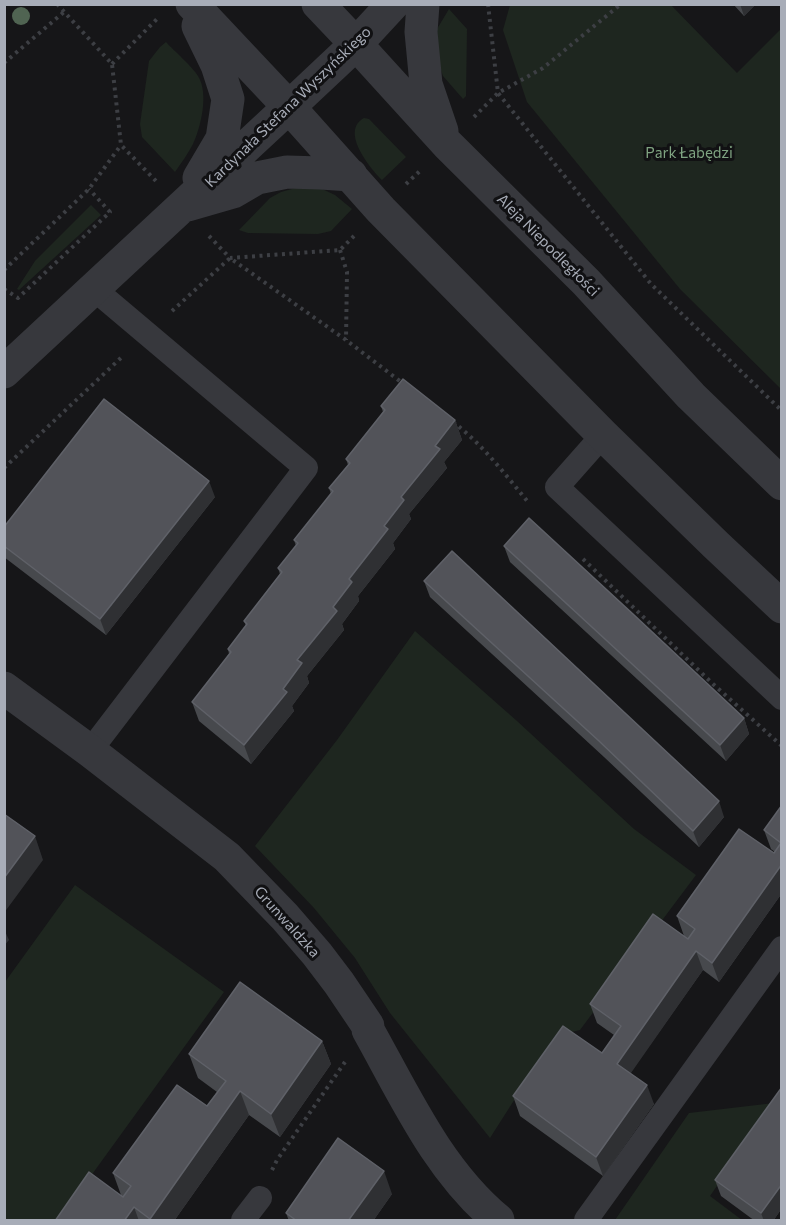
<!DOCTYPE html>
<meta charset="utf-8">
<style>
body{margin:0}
#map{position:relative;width:786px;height:1225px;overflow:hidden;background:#161618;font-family:Commissioner,sans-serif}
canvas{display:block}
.frame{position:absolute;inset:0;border:6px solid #a8adb8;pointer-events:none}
</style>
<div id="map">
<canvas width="786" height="1225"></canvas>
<div class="frame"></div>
</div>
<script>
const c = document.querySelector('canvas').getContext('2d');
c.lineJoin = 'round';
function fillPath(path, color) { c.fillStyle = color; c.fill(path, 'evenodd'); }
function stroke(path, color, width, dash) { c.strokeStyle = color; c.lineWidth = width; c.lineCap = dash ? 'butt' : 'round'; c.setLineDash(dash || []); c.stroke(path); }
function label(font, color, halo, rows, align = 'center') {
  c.font = font + ' Commissioner,sans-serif'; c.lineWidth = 6; c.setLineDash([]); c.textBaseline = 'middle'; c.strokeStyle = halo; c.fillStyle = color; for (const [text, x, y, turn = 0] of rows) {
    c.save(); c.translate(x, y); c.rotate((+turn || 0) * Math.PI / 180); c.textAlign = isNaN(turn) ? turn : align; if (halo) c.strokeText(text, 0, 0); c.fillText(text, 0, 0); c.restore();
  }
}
fillPath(new Path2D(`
 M510,5H671L737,73L781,29V389L680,289L527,102L503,30Z
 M449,9L467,29L466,96L463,99L443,76L438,61L437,29Z
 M166,42C174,51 192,66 198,76C209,93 201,127 193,144C188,154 181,163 175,172L142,137L140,124L149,61L160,47Z
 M364,118L369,119L406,157L382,180C369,167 340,131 364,118Z
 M299,187L320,188L335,195L352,209L331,231L318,234L248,233L239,230L270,198L281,192Z
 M91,205L101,215L19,290L17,289L35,261Z
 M415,631L517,721L634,829L696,875L580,1030L555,1036L490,1138L390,1013L355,958L314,908L255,846L337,740Z
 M75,885L224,992L59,1220H5V982Z
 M774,1103L710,1196L742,1220H615L689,1113Z`), '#1e261f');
stroke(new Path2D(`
 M57,4L112,64L121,145L156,181
 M488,4L498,93L651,284L782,411
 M4,63L64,12
 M112,64L158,18
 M474,117L498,93L543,68L621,4
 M406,184L422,169
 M209,236L230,258L340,250L354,236
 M340,250L347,272L346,340
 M4,270L89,189L121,145
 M4,289L18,298L110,212L89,189
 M172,311L230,258L346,340L405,385
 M453,422C482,444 505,474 528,502
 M4,468L124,355
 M583,559L713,684L782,746
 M272,1170L277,1160L345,1062`), '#3d3f44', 4, [3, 4.5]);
stroke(new Path2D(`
 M603,435L557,487L782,698
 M90,751L306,468L94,289
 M243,1220L260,1198
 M586,1220L782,948`), '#37383d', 24);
stroke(new Path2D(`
 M4,688L90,751L227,857L285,917L317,954L339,983L368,1026V1030C405,1096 438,1170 498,1220`), '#37383d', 33);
stroke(new Path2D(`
 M192,4L289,107L381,210L603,435L716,545L782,607
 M318,4L356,44L447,144L586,282L691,396L782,484
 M423,4L421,32L426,84L442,131
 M198,26L217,65L228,99L222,139L199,178
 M188,205L233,192L257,178L287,172L321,173L351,175
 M4,372L289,107L356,44L393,4`), '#37383d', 33);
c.fillStyle = '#506452';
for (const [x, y] of [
 [21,16]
]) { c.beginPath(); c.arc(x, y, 9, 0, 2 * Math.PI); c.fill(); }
fillPath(new Path2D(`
 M733,4H756L744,16Z
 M381,406L455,420L462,440L444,462L447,468L409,514L411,519L393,543L395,549L358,596L359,601L342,624L344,630L307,676L309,683L292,706L294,711L251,764L199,721L192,702L229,654L228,649L246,626L244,621L280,574L278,568L296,546L294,540L331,494L329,488L348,465L346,459L383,412Z
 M215,497L106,635L4,557V527Z
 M504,546L744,718L749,734L726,761L510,562Z
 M424,581L724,817L699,847L604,757L430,597Z
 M782,805V893L719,982L703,970L630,1073L654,1104L603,1176L520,1116L513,1096L602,1053L614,1035L597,1023L590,1004L684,936L677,916L774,853L775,852L771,849L764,830Z
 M322,1041L331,1064L280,1137L249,1115L174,1221H55L121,1195L113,1173L207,1106L217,1092L198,1078L189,1054Z
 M715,1180L782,1208L773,1221H755L721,1196Z
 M392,1194L373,1221H289L286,1213Z`), '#47494d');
fillPath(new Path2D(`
 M740,4H756L744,16Z
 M455,420L462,440L444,462L447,468L409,514L411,519L393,543L395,549L358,596L359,601L342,624L344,630L307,676L309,683L292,706L294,711L251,764L244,745L297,660L333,607L349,579L384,526L401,497L435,446Z
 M209,481L215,497L106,635L100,619Z
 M744,718L749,734L726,761L720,745Z
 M719,801L724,817L699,847L693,831Z
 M35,836L43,860L4,913V878Z
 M782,864V893L719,982L712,963Z
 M4,929L9,940L4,946Z
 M696,951L703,970L624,1083L617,1064Z
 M322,1041L331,1064L280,1137L271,1114Z
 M647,1085L654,1104L603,1176L596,1157Z
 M240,1091L249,1115L174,1221H151L150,1219Z
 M384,1171L392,1194L373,1221H348Z
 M782,1184V1208L773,1221H764L761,1213Z
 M134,1207L139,1221H124Z`), '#2f3033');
const building = new Path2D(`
 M403,379L455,420L435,446L440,449L401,497L404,500L384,526L388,529L349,579L352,582L333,607L337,611L297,660L302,663L283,689L287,692L244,745L192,702L231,652L228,649L247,624L244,621L282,572L278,568L298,543L294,540L333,491L329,488L350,463L346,459L385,410L381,406Z
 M104,399L209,481L100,619L4,546V527Z
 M529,518L633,614L744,718L720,745L504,546Z
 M452,551L719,801L693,831L599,741L424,581Z
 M782,805V864L712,963L696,951L617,1064L647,1085L596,1157L513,1096L563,1026L602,1053L621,1026L590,1004L653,914L688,939L695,929L677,916L739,829L774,853L781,843L764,830Z
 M4,814L35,836L4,878Z
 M240,982L322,1041L271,1114L240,1091L150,1219L134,1207L124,1221H55L89,1172L123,1197L131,1186L113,1173L177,1085L207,1106L226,1081L189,1054Z
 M782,1087V1184L761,1213L715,1180Z
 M338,1138L384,1171L348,1221H324L323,1220L322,1221H297L286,1213Z`);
fillPath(building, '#525359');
stroke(building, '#5f6168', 1.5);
label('15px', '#a8adb8', '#111113', [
 ["Kardynała Stefana Wyszyńskiego",288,107,-44],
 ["Aleja Niepodległości",548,245,45],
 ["Grunwaldzka",287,922,48]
]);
label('15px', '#7fa381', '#111113', [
 ["Park Łabędzi",689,153]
]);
</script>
